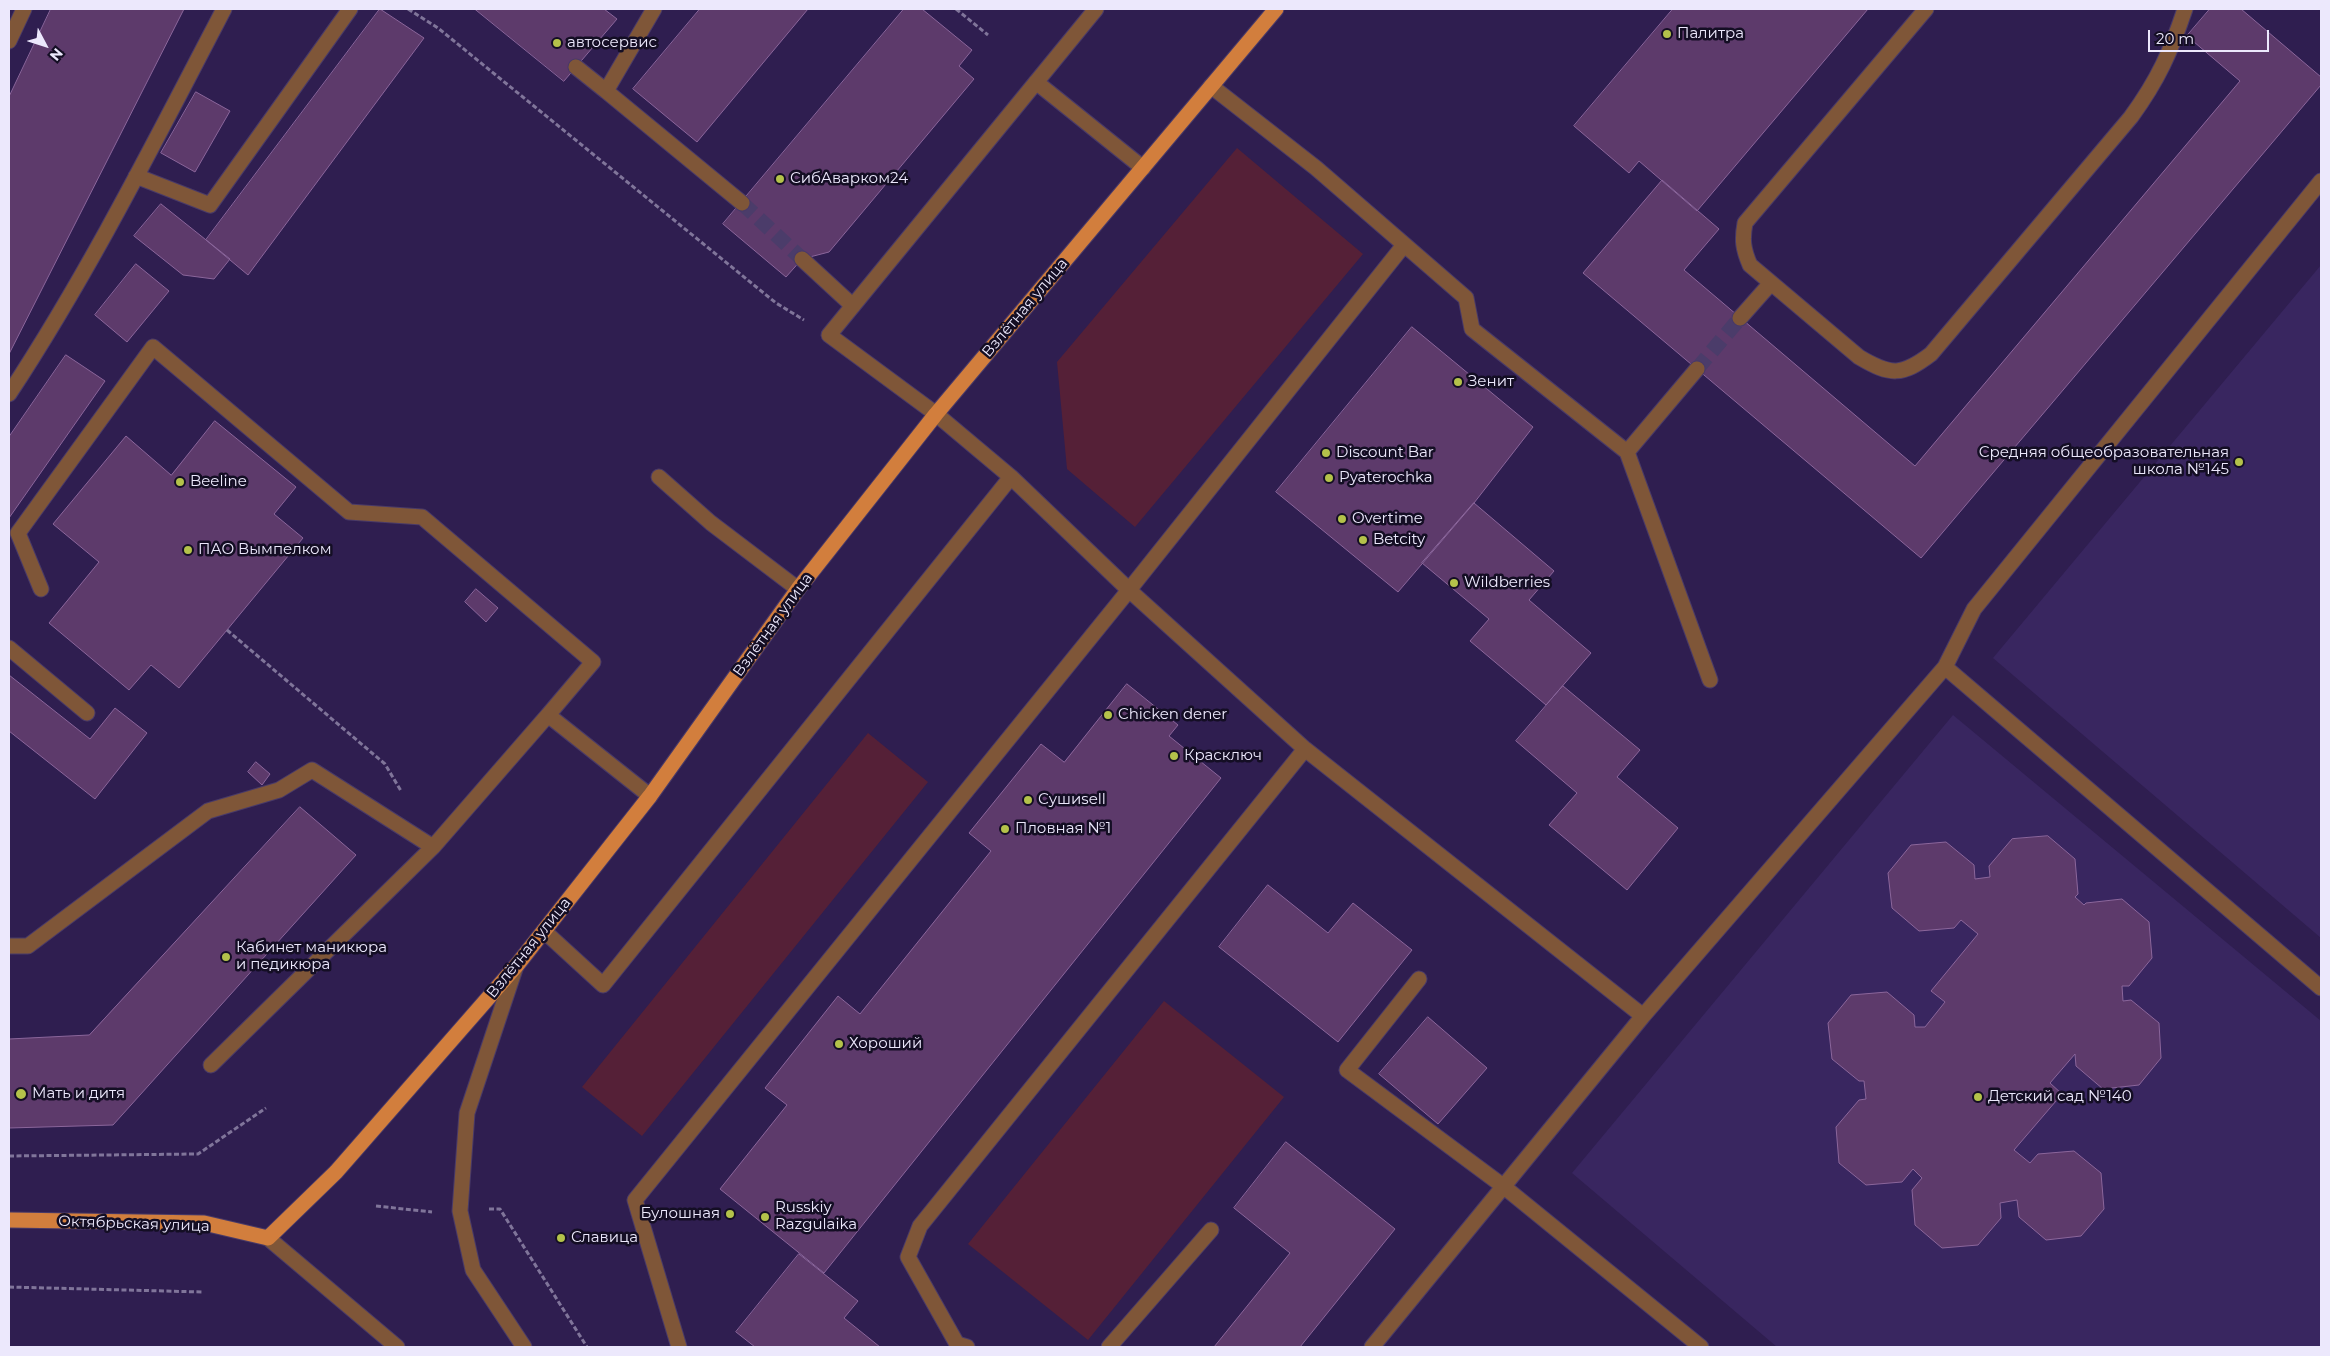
<!DOCTYPE html>
<meta charset="utf-8">
<style>
body{margin:0}
#map{position:relative;width:2330px;height:1356px;overflow:hidden;background:#2f1e50;font-family:Montserrat,sans-serif}
canvas{display:block}
.frame{position:absolute;inset:0;border:10px solid #ece8fc;pointer-events:none}
.north{position:absolute;left:20px;top:20px;width:50px;height:50px;-webkit-text-stroke:4px #140e24;paint-order:stroke;rotate:130deg;font-size:14px;font-weight:700;line-height:20px;text-align:center;color:#ece8fc}
.north::after{content:'';display:block;margin:auto;width:18px;height:22px;background:#ece8fc;clip-path:polygon(50% 0,100% 100%,50% 72%,0 100%)}
.scale{position:absolute;left:2148px;top:30px;width:121px;height:22px;box-sizing:border-box;border:2px solid #ece8fc;border-top:0;padding-left:6px;font-size:15px;line-height:18px;white-space:nowrap;color:#ece8fc;-webkit-text-stroke:4px #140e24;paint-order:stroke}
</style>
<div id="map">
<canvas width="2330" height="1356"></canvas>
<div class="frame"></div>
<div class="north">N</div>
<div class="scale">20 m</div>
</div>
<script>
const c = document.querySelector('canvas').getContext('2d');
c.lineJoin = 'round';
function fillPath(path, color) { c.fillStyle = color; c.fill(path, 'evenodd'); }
function stroke(path, color, width, dash) { c.strokeStyle = color; c.lineWidth = width; c.lineCap = dash ? 'butt' : 'round'; c.setLineDash(dash || []); c.stroke(path); }
function label(font, color, halo, rows, align = 'center') {
  c.font = font + ' Montserrat,sans-serif'; c.lineWidth = 5; c.setLineDash([]); c.textBaseline = 'middle'; c.strokeStyle = halo; c.fillStyle = color; for (const [text, x, y, turn = 0] of rows) {
    c.save(); c.translate(x, y); c.rotate((+turn || 0) * Math.PI / 180); c.textAlign = isNaN(turn) ? turn : align; if (halo) c.strokeText(text, 0, 0); c.fillText(text, 0, 0); c.restore();
  }
}
fillPath(new Path2D(`
 M2321,265V938L1993,658Z
 M1953,715L2321,1021V1347H1777L1572,1173Z`), '#392660');
fillPath(new Path2D(`
 M1237,148L1363,254L1135,527L1067,469L1057,362Z
 M868,733L928,782L642,1136L582,1087Z
 M1164,1001L1284,1097L1088,1340L968,1244Z`), '#552037');
const building = new Path2D(`
 M51,9H184L9,354V97Z
 M380,9L424,38L248,275L206,240Z
 M475,9H604L617,19L564,81Z
 M700,9H808L697,142L633,89Z
 M904,9H922L972,50L959,66L974,79L829,252L802,259L786,277L723,224Z
 M1673,9H1868L1697,211L1639,161L1629,173L1574,126Z
 M2210,9H2241L2321,77V85L1921,558L1583,273L1662,180L1719,229L1684,270L1915,466L2240,81L2187,36Z
 M196,92L230,111L195,172L161,153Z
 M161,204L230,259L214,279L183,275L134,236Z
 M136,264L169,291L127,342L95,315Z
 M1412,327L1533,427L1474,503L1398,592L1276,492Z
 M66,355L105,381L9,518V437Z
 M215,421L296,487L274,514L303,538L179,688L151,665L129,690L49,623L99,562L53,524L126,436L171,475Z
 M1474,503L1554,571L1529,600L1591,653L1546,705L1470,641L1489,619L1422,563Z
 M476,589L498,608L486,622L465,602Z
 M9,675L90,739L115,708L147,733L95,799L9,731Z
 M1127,684L1178,725L1169,736L1221,778L824,1273L720,1189L787,1105L765,1088L838,996L860,1014L991,851L969,833L1041,744L1064,762Z
 M1563,686L1640,750L1617,777L1678,828L1627,890L1549,825L1577,793L1516,741Z
 M256,762L270,774L262,785L248,772Z
 M300,807L356,855L113,1125L9,1128V1039L89,1035Z
 M2048,836L2075,859L2078,894L2075,897L2084,905L2086,903L2122,899L2149,922L2152,958L2129,986H2122L2123,1001L2131,1000L2159,1023L2161,1058L2139,1085L2103,1089L2076,1066L2075,1054L2050,1083L2062,1094L2014,1150L2030,1163L2038,1154L2074,1151L2101,1173L2104,1209L2081,1236L2046,1240L2019,1217L2017,1200L2000,1203L2001,1218L1978,1245L1942,1248L1915,1225L1912,1190L1922,1178L1913,1169L1902,1182L1866,1185L1839,1163L1836,1127L1859,1100L1866,1099L1864,1081H1859L1832,1059L1828,1023L1851,995L1887,992L1914,1015L1915,1027H1925L1945,1002L1931,991L1978,934L1961,920L1954,928L1919,931L1892,908L1888,873L1911,845L1946,842L1974,865L1975,879L1990,877L1989,866L2012,839Z
 M1268,885L1328,933L1353,903L1412,950L1338,1042L1219,947Z
 M1428,1017L1487,1068L1438,1124L1379,1074Z
 M1286,1142L1395,1229L1300,1347H1214L1290,1253L1234,1208Z
 M799,1254L858,1301L844,1318L880,1347H755L736,1332Z`);
fillPath(building, '#5d3a6b');
stroke(building, '#8b669b', 1);
stroke(new Path2D(`
 M742,203L802,259
 M1697,369L1740,318`), '#4b3c6a', 15, [15, 8]);
const minor = new Path2D(`
 M654,9L606,91L742,203
 M1096,9L829,335L936,414L1011,477L1129,590L1305,749L1643,1016
 M1926,9L1745,223C1742,240 1743,249 1750,265L1859,357C1891,376 1902,376 1931,354L2131,117C2158,80 2171,51 2185,9
 M9,41L24,9
 M576,67L606,91
 M1036,82L1143,168
 M1211,86L1316,168L1466,298L1472,329L1627,452L1710,680
 M136,176L210,205L350,9
 M802,259L853,306
 M1740,318L1771,283
 M9,394C90,271 156,139 224,9
 M1627,452L1697,369
 M659,477L711,523L798,589
 M41,589L18,533L153,347L349,512L422,517L593,662L548,715
 M9,648L87,713
 M1945,667L2321,988
 M544,931L603,985L1011,477
 M9,946H28L208,811L279,790L312,770L433,847L548,715L650,796
 M516,966L467,1113L460,1211L473,1270L524,1347
 M1419,979L1347,1070L1503,1186L1701,1347
 M211,1065L433,847
 M268,1238L397,1347
 M679,1347L635,1200L1129,590L1404,245
 M967,1347L957,1344L908,1257L920,1226L1305,749
 M1109,1347L1211,1230
 M1372,1347L1643,1016L1945,667L1974,609L2321,181`);
const major = new Path2D(`
 M9,1220L204,1223L268,1238L336,1172L517,965L650,796L798,589L936,414L1276,9`);
stroke(minor, '#493a68', 17);
stroke(major, '#493a68', 17);
stroke(new Path2D(`
 M408,9L438,28L776,303L804,320
 M956,9L988,35
 M227,630L385,764L401,791
 M9,1156L198,1154L266,1108
 M376,1206L432,1212
 M489,1209H500L587,1347
 M9,1287L203,1292`), '#80759a', 3, [5, 2.5]);
stroke(minor, '#7f5638', 15);
stroke(major, '#d27e3d', 15);
for (const [x, y, r, color] of [
 [1667,34,5,"#b4c24a"],
 [557,43,5,"#b4c24a"],
 [780,179,5,"#b4c24a"],
 [1458,382,5,"#b4c24a"],
 [1326,453,5,"#b4c24a"],
 [2239,462,5,"#b4c24a"],
 [1329,478,5,"#b4c24a"],
 [180,482,5,"#b4c24a"],
 [1342,519,5,"#b4c24a"],
 [1363,540,5,"#b4c24a"],
 [188,550,5,"#b4c24a"],
 [1454,583,5,"#b4c24a"],
 [1108,715,5,"#b4c24a"],
 [1174,756,5,"#b4c24a"],
 [1028,800,5,"#b4c24a"],
 [1005,829,5,"#b4c24a"],
 [226,957,5,"#b4c24a"],
 [839,1044,5,"#b4c24a"],
 [21,1094,6,"#b4c24a"],
 [1978,1097,5,"#b4c24a"],
 [730,1214,5,"#b4c24a"],
 [765,1217,5,"#b4c24a"],
 [561,1238,5,"#b4c24a"]
]) { const dot = new Path2D(); dot.arc(x, y, r, 0, 2 * Math.PI); c.fillStyle = color; c.fill(dot); stroke(dot, '#140e24', 2); }
label('15px', '#ece8fc', '#140e24', [
 ["Палитра",1677,34],
 ["автосервис",567,43],
 ["СибАварком24",790,179],
 ["Зенит",1468,382],
 ["Discount Bar",1336,453],
 ["Средняя общеобразовательная",2229,453,"right"],
 ["школа №145",2229,470,"right"],
 ["Pyaterochka",1339,478],
 ["Beeline",190,482],
 ["Overtime",1352,519],
 ["Betcity",1373,540],
 ["ПАО Вымпелком",198,550],
 ["Wildberries",1464,583],
 ["Chicken dener",1118,715],
 ["Красключ",1184,756],
 ["Сушиsell",1038,800],
 ["Пловная №1",1015,829],
 ["Кабинет маникюра",236,948],
 ["и педикюра",236,965],
 ["Хороший",849,1044],
 ["Мать и дитя",32,1094],
 ["Детский сад №140",1988,1097],
 ["Russkiy",775,1208],
 ["Razgulaika",775,1225],
 ["Булошная",720,1214,"right"],
 ["Славица",571,1238]
], 'left');
label('15px', '#ece8fc', '#140e24', [
 ["Взлётная улица",1025,308,-50],
 ["Взлётная улица",773,625,-54],
 ["Взлётная улица",529,948,-51],
 ["Октябрьская улица",134,1224,2]
]);
</script>
